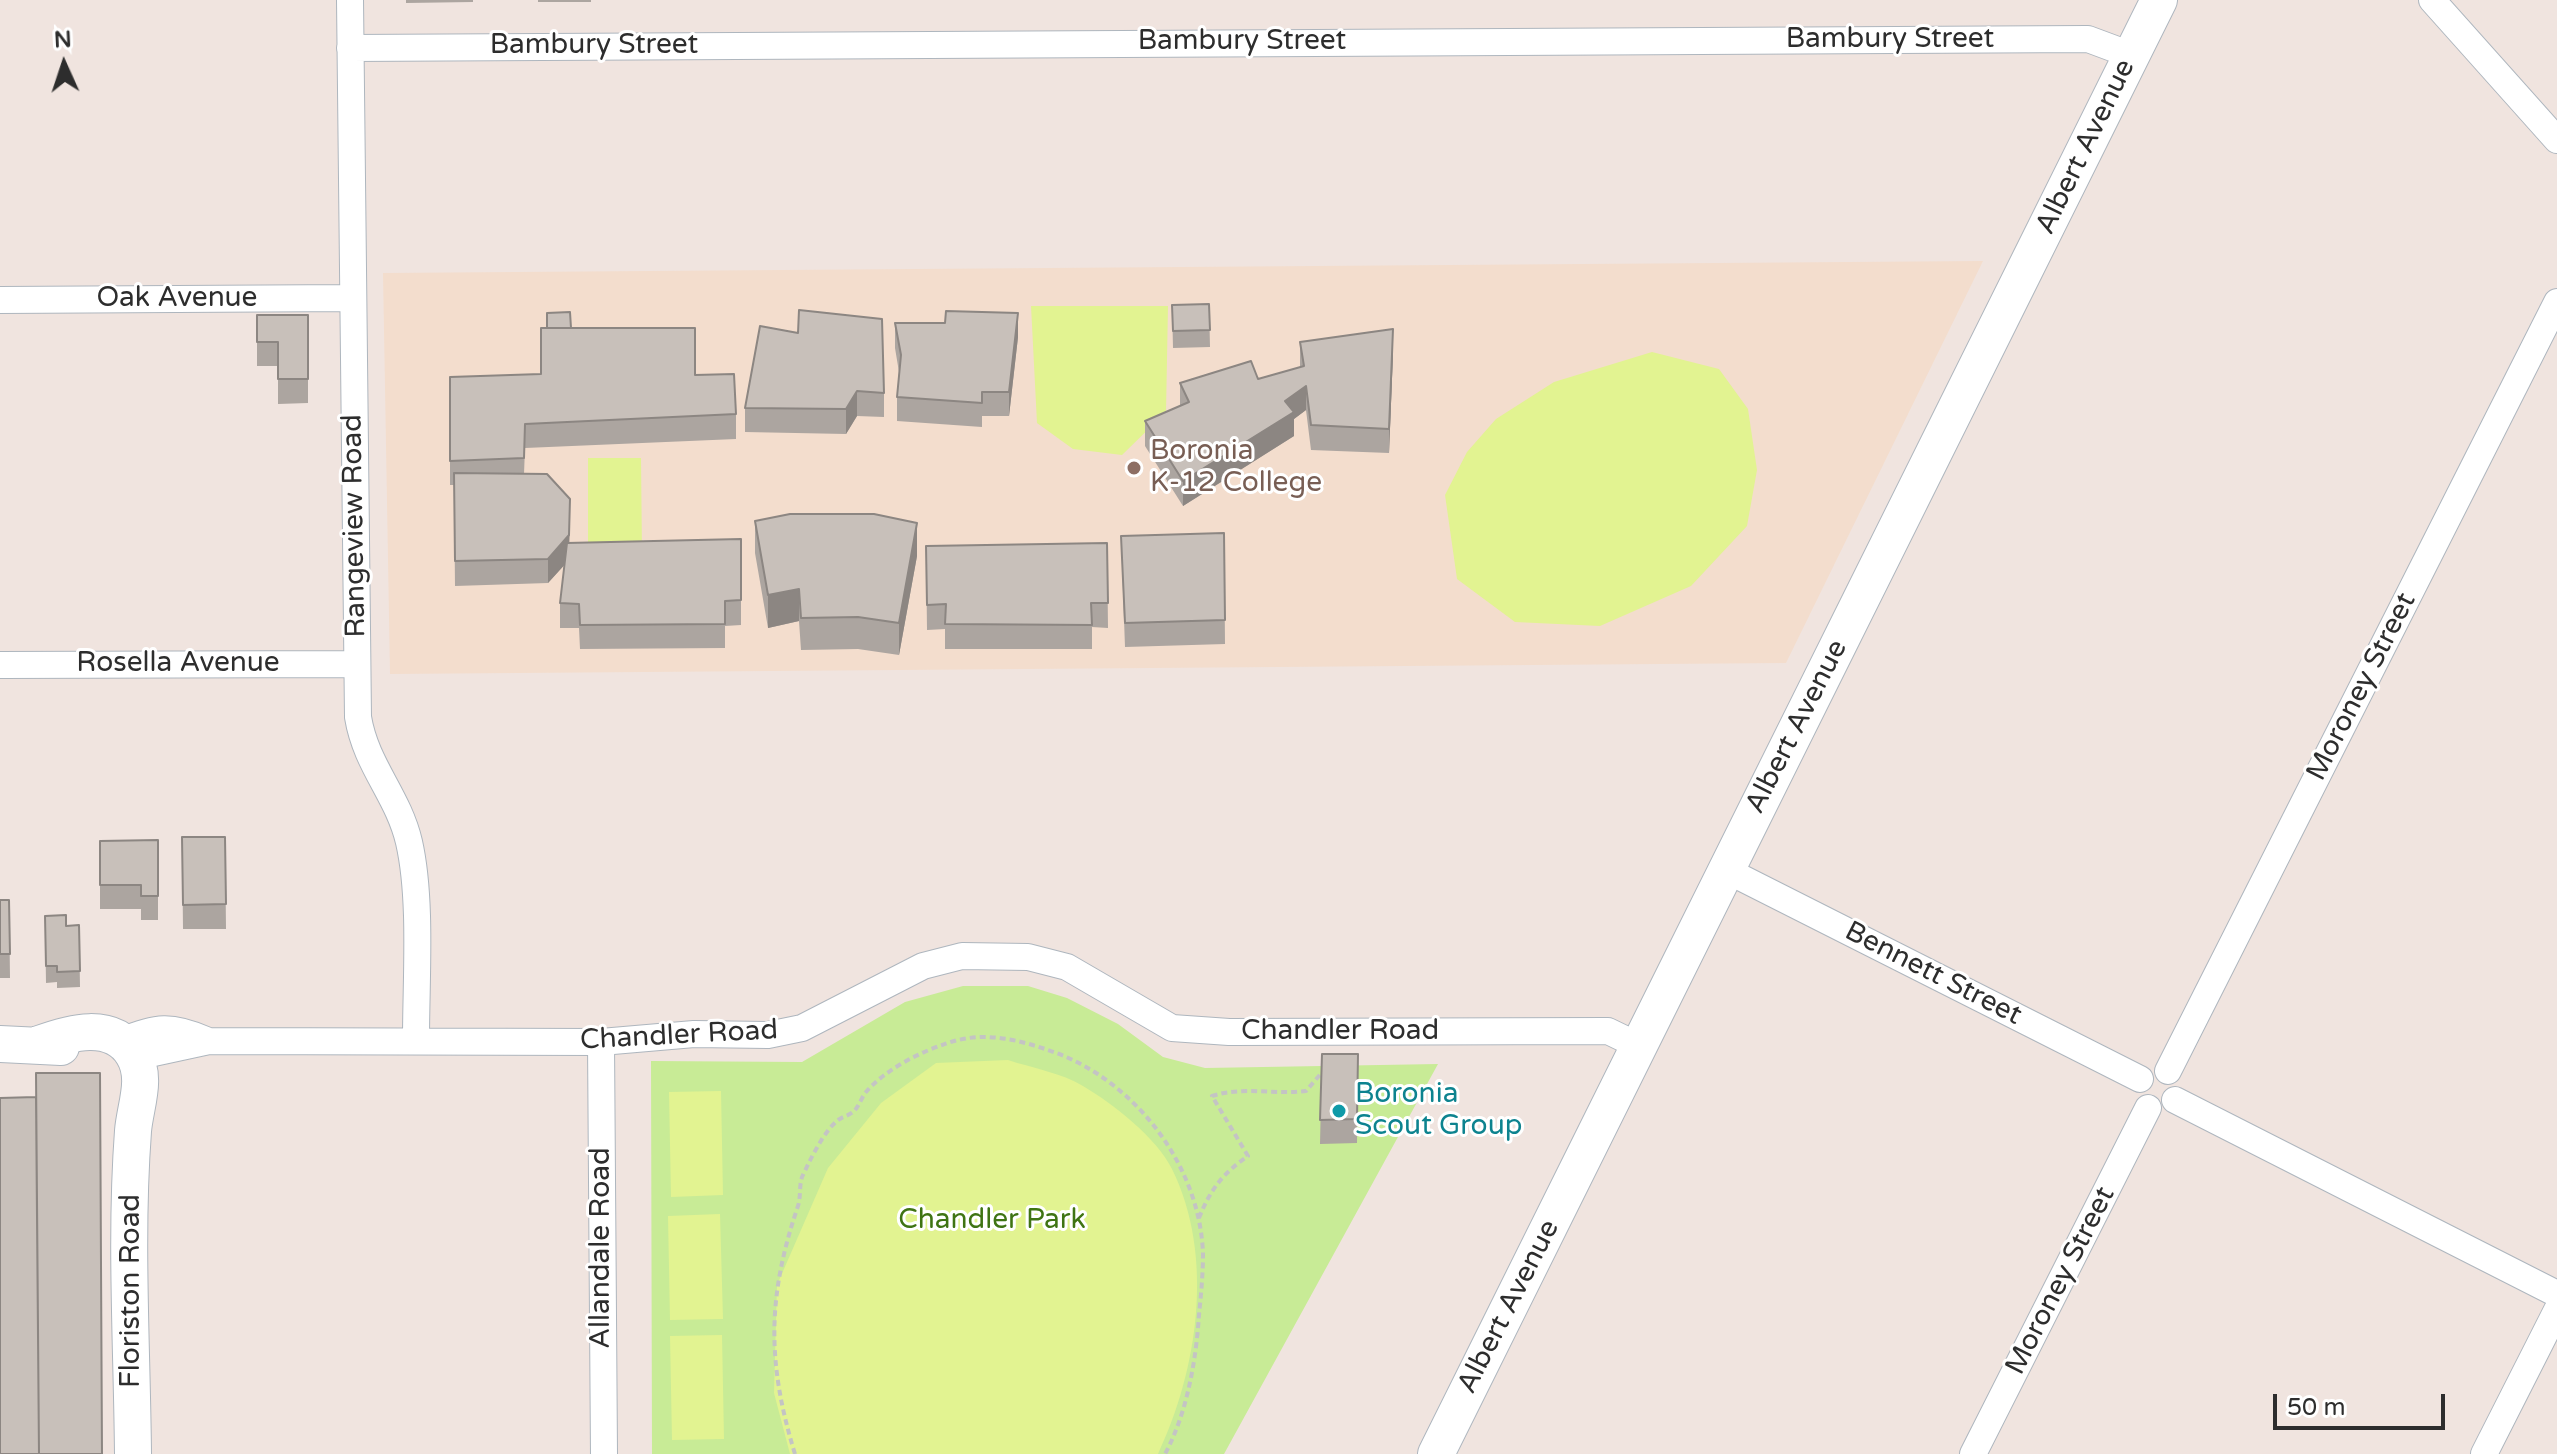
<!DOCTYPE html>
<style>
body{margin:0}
#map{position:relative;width:2557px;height:1454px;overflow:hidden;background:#f0e4df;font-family:"Varela Round",sans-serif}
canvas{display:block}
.north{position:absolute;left:24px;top:24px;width:80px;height:80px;-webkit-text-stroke:6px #fff;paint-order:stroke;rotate:357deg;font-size:22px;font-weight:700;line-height:32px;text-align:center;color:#2d2d2d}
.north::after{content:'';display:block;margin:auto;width:28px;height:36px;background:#2d2d2d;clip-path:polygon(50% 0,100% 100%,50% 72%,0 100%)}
.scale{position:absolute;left:2273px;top:1394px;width:172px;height:36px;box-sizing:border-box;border:4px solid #2d2d2d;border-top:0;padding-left:10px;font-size:24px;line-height:28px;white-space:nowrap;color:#2d2d2d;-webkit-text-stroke:6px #fff;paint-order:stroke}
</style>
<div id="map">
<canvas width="2557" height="1454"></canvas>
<div class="north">N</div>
<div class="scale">50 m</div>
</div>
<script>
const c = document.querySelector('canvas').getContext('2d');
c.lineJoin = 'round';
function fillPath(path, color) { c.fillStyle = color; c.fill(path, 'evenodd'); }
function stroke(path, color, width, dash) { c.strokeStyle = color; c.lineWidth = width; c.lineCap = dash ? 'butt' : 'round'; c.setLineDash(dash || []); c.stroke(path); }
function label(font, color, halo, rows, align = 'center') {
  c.font = font + ' "Varela Round",sans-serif'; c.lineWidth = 6; c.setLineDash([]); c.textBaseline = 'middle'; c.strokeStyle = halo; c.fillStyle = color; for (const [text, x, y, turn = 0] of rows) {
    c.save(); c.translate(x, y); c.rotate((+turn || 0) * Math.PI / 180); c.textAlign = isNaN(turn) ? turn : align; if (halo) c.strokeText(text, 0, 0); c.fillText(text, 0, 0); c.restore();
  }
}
fillPath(new Path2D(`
 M1983,261L1786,663L390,674L383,273Z`), '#f3ddcd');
fillPath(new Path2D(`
 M963,986H1028L1067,998L1118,1024L1163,1057L1205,1068L1438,1064L1224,1454H652L651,1061L802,1062L905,1002Z`), '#c8eb96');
fillPath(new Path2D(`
 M1031,306H1168L1166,412L1122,455L1073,449L1037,423Z
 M1652,352L1719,369L1748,409L1757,470L1747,526L1691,586L1600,626L1515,622L1457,579L1445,495L1467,452L1496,419L1554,382Z
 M588,458H641L642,554L588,556Z
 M1008,1060C1032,1068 1062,1073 1083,1086C1112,1103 1157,1138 1172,1169C1215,1256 1198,1370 1158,1454H790L774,1393L777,1285L828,1168L881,1103L936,1063Z
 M721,1091L723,1195L671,1197L669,1092Z
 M720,1214L723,1319L670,1320L668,1216Z
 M722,1335L724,1439L672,1440L670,1336Z`), '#e2f391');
const street = new Path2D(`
 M350,0L358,717C366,766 398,795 409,842C422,899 416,979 416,1039
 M2432,0L2557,140
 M350,48L2088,39L2131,55
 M0,300L353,298
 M0,665L357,664
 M1726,870L2140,1079
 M122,1041C156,1026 172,1025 206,1040
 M601,1042L604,1454
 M135,1057L209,1041L601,1042L694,1034L768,1035L802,1028L923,966L962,956L1028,957L1067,967L1172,1028L1229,1032L1608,1031L1639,1046
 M2168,1071L2557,302
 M2175,1100L2557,1294
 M1973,1454L2148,1108
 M2484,1454L2557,1310`);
const secondary = new Path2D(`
 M0,1044L61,1047
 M39,1044C69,1033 112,1020 133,1054C148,1078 135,1106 133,1131C125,1238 132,1347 133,1454
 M1436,1454L2159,0`);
stroke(street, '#aeb6be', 28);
stroke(secondary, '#aeb6be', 38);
stroke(new Path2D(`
 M1199,1218C1210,1190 1223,1173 1248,1156L1212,1096C1244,1086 1274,1095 1306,1091L1324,1070
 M795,1454C767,1363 767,1297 798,1206C801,1197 799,1186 802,1177C809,1162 824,1131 837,1121C841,1117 848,1116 853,1112C859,1107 861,1098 866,1092C886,1069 920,1052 948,1043C982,1031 1016,1039 1048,1050C1133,1078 1200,1164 1203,1254C1203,1274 1201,1295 1199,1315C1196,1361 1187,1413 1165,1454`), '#c4c4c4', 4, [6, 4]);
stroke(street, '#fff', 26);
stroke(secondary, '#fff', 36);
fillPath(new Path2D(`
 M406,0H473V2L406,3Z
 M538,0H591V2H538Z
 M1209,304L1210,347L1173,348L1172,305Z
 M257,315H308V403L278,404V366H257Z
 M895,323L1018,337L1009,416H982V427L897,421V397L899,372L895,348Z
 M760,326L884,393V417L857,416L846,434L745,432V408Z
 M571,328L695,375L736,414V439L525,448L524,474L570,524L569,543L741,539V625L725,626V648L580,649L579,628H560V603L565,564L548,583L455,586L454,485H450V377L541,374Z
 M1300,342L1393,353L1389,453L1311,450L1306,410L1294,419V436L1183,506L1145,446V421L1180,406V383L1258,379L1300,367Z
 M755,521L917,556L899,655L858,649L801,650L799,621L768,628L755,553Z
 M1224,533L1225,644L1125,647L1121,536Z
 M1107,543L1108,628L1092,627V649H945V629L927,630L926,546Z
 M182,837H225L226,929H183Z
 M158,840V920H141V909H100V841Z
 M0,900H9L10,978H0Z
 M45,916L66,926L79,925L80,987L57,988V982L46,983Z
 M1322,1054H1358L1357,1143L1320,1144Z`), '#aca5a0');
fillPath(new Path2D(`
 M1018,313V337L1009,416V392Z
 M1393,329V353L1389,453V429Z
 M1306,386V410L1294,419V436L1183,506V481L1285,401Z
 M857,391V416L846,434V409Z
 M570,499L569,560L548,583V559Z
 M917,523V556L899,655V623Z
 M799,589V621L768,628V595Z`), '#8c8682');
const building = new Path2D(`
 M1209,304L1210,330L1173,331L1172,305Z
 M799,310L882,319L884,393L857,391L846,409L745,408L760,326L798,333Z
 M946,311L1018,313L1009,392H982V403L897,397L901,355L895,323H945Z
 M570,312L571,328H547V313Z
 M257,315H308V379H278V342H257Z
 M541,328H695V375L734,374L736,414L525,424L524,458L450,461V377L541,374Z
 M1393,329L1389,429L1311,425L1306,386L1285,401L1294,412L1183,481L1145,421L1189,402L1180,383L1251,361L1258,379L1304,366L1300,342Z
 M454,473L547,474L570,499L569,535L548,559L455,561Z
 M790,514H874L917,523L899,623L858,617L801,618L799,589L768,595L755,521Z
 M1224,533L1225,620L1125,623L1121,536Z
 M741,539V600L725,601V624L580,625L579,604L560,603L567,543Z
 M1107,543L1108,603H1091L1092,625L945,624L946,604L927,605L926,546Z
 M182,837H225L226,904L183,905Z
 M158,840V896H141V885H100V841Z
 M0,900H9L10,954H0Z
 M66,915V926L79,925L80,971L57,972V966H46L45,916Z
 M1322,1054H1358L1357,1119L1320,1120Z
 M36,1073H100L102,1454H39Z
 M36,1097L39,1454H0V1098Z`);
fillPath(building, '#c8c0ba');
stroke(building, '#8c8682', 2);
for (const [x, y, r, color] of [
 [1134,468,8,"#8d6e63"],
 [1339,1111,8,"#0f9aa8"]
]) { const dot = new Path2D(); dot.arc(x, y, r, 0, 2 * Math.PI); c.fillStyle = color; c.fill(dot); stroke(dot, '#fff', 3); }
label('28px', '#2d2d2d', '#fff', [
 ["Bambury Street",1890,40],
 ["Bambury Street",1242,42],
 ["Bambury Street",594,46],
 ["Albert Avenue",2086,147,-64],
 ["Oak Avenue",177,299],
 ["Rangeview Road",355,526,-91],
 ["Rosella Avenue",178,664],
 ["Moroney Street",2362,687,-63],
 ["Albert Avenue",1797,727,-63],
 ["Bennett Street",1933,974,27],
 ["Chandler Road",1340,1032],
 ["Chandler Road",679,1036,-3],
 ["Allandale Road",602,1248,-90],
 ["Moroney Street",2061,1281,-63],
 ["Floriston Road",132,1291,-90],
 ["Albert Avenue",1509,1307,-63]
]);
label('28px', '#785e54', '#fff', [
 ["Boronia",1150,452],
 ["K-12 College",1150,484]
], 'left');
label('28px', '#0d838f', '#fff', [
 ["Boronia",1355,1095],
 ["Scout Group",1355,1127]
], 'left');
label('28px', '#3f7413', '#fff', [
 ["Chandler Park",992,1221]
]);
</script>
